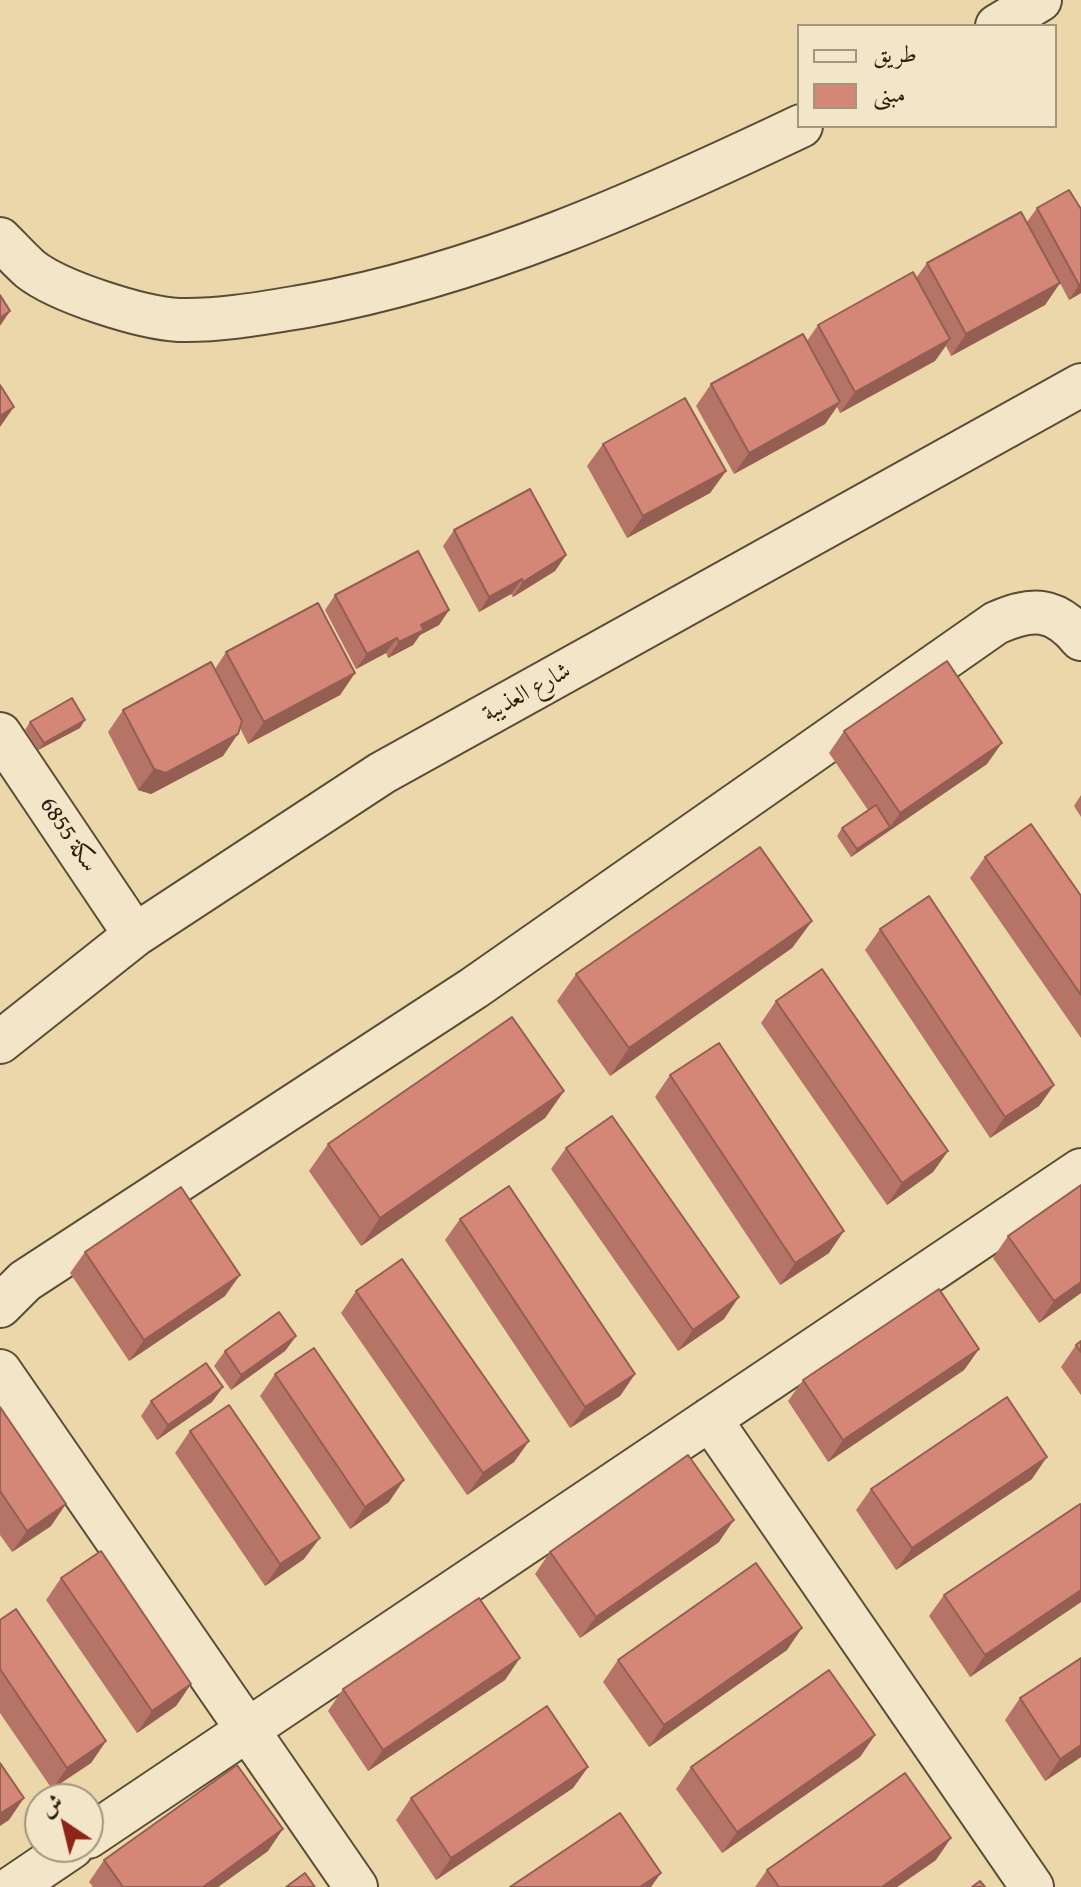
<!DOCTYPE html>
<meta charset="utf-8">
<style>
body{margin:0}
#map{position:relative;width:1081px;height:1887px;overflow:hidden;background:#ecd7aa;font-family:"Gentium Book Plus",Amiri,serif}
canvas{display:block}
.legend{position:absolute;left:797px;top:24px;width:260px;height:104px;box-sizing:border-box;background:#f3e5c8;border:2px solid #a3967e;margin:0;padding:10px 14px;list-style:none;font-size:24px;color:#2a1f10}
.legend li{display:flex;align-items:center;gap:16px;height:40px}
.legend b{width:40px;border:2px solid #a3967e}
.north{position:absolute;left:24px;top:1783px;width:80px;height:80px;box-sizing:border-box;background:#f3e5c8;border:2px solid #a3967e;border-radius:50%;rotate:325deg;font-size:22px;font-weight:700;line-height:32px;text-align:center;color:#2a1f10}
.north::after{content:'';display:block;margin:auto;width:28px;height:36px;background:#8f2418;clip-path:polygon(50% 0,100% 100%,50% 72%,0 100%)}
</style>
<div id="map">
<canvas width="1081" height="1887"></canvas>
<ul class="legend">
<li><b style="height:10px;background:#f3e5c8"></b>طريق</li>
<li><b style="height:22px;background:#d48777"></b>مبنى</li>
</ul>
<div class="north">ش</div>
</div>
<script>
const c = document.querySelector('canvas').getContext('2d');
c.lineJoin = 'round';
function stroke(path, color, width, dash) { c.strokeStyle = color; c.lineWidth = width; c.lineCap = dash ? 'butt' : 'round'; c.setLineDash(dash || []); c.stroke(path); }
function fillPath(path, color) { c.fillStyle = color; c.fill(path, 'evenodd'); }
function label(font, color, halo, rows, align = 'center') {
  c.font = font + ' "Gentium Book Plus",Amiri,serif'; c.lineWidth = 6; c.setLineDash([]); c.textBaseline = 'middle'; c.strokeStyle = halo; c.fillStyle = color; for (const [text, x, y, turn = 0] of rows) {
    c.save(); c.translate(x, y); c.rotate((+turn || 0) * Math.PI / 180); c.textAlign = isNaN(turn) ? turn : align; if (halo) c.strokeText(text, 0, 0); c.fillText(text, 0, 0); c.restore();
  }
}
const minor = new Path2D(`
 M997,26L1040,0
 M0,239C10,249 20,260 30,269C59,292 142,318 179,320C221,321 264,313 306,306C479,275 643,201 801,126
 M0,734L135,935
 M0,1042L135,935L382,773L1081,385
 M0,1306L25,1281L474,988L996,623C1032,607 1055,607 1081,639
 M0,1371L356,1887
 M710,1419L1032,1887
 M88,1837L1081,1170
 M13,1887L72,1847`);
stroke(minor, '#5a4d36', 46);
stroke(minor, '#f3e5c8', 42);
fillPath(new Path2D(`
 M1069,190L1081,293L1069,300L1060,283L1045,305L951,356L946,346L935,361L840,413L837,407L825,424L734,474L696,406L711,384L807,341L818,325L916,278L927,263L1027,222L1037,208Z
 M603,444L726,471L710,493L627,538L587,466Z
 M454,530L566,555L555,571L513,597L511,594L479,612L443,546Z
 M335,595L449,610L439,625L420,635L413,645L388,658L386,653L356,669L325,610Z
 M226,652L355,673L340,695L248,744L240,728L223,756L151,794L138,790L108,732L123,710L215,669Z
 M30,722L80,728L38,750L25,730Z
 M844,731L987,764L851,857L837,836L842,828L868,810L829,753Z
 M1081,795V817L1074,806Z
 M985,857L1081,896V1038L970,878Z
 M812,921L792,948L610,1076L557,1001L576,974Z
 M880,929L1054,1085L1039,1106L990,1138L865,950Z
 M776,1001L948,1151L933,1172L887,1205L761,1023Z
 M670,1075L829,1253L780,1285L655,1097Z
 M564,1091L545,1118L361,1246L309,1171L328,1144Z
 M566,1148L724,1319L678,1351L551,1169Z
 M1081,1185V1293L1039,1323L993,1258L1008,1236Z
 M460,1219L635,1374L620,1396L570,1428L445,1240Z
 M85,1252L225,1296L129,1361L70,1273Z
 M356,1291L529,1441L514,1462L467,1495L341,1313Z
 M296,1336L285,1351L231,1390L214,1366L225,1351Z
 M1081,1341V1395L1061,1367L1076,1345Z
 M979,1349L964,1370L828,1462L788,1401L803,1380Z
 M275,1374L389,1502L350,1529L260,1396Z
 M223,1387L212,1402L157,1440L141,1416L151,1401Z
 M0,1407L51,1526L12,1552L0,1535Z
 M190,1431L304,1559L265,1586L175,1453Z
 M1032,1479L896,1570L856,1510L871,1489Z
 M719,1542L580,1638L535,1574L550,1552Z
 M61,1578L191,1684L176,1706L137,1733L46,1600Z
 M944,1595L1081,1602L970,1677L929,1616Z
 M0,1620L106,1741L91,1763L52,1789L0,1713Z
 M787,1650L649,1747L603,1682L618,1660Z
 M1081,1658V1757L1045,1781L1005,1720L1020,1698Z
 M505,1680L368,1771L328,1711L343,1689Z
 M875,1735L860,1757L722,1853L676,1789L691,1767Z
 M588,1767L573,1788L436,1880L396,1820L411,1798Z
 M268,1851L218,1887H93L89,1882L104,1860Z
 M936,1860L897,1887H755L767,1870Z`), '#b67466');
fillPath(new Path2D(`
 M1060,283L1045,305L951,356L966,334Z
 M1081,284V293L1069,300L1079,285Z
 M10,311L0,326V318Z
 M950,339L935,361L840,413L855,392Z
 M840,402L825,424L734,474L749,453Z
 M14,407L0,427V416Z
 M726,471L710,493L627,538L643,516Z
 M566,555L555,571L513,597L523,582Z
 M522,579L511,594L479,612L489,597Z
 M449,610L439,625L420,635L413,645L388,658L399,642L421,625Z
 M397,638L386,653L356,669L367,654Z
 M355,673L340,695L248,744L264,722Z
 M85,720L80,728L38,750L44,743Z
 M238,734L223,756L151,794L138,790L154,769Z
 M1002,743L987,764L851,857L857,849L890,827L900,813Z
 M812,921L792,948L610,1076L629,1048Z
 M1054,1085L1039,1106L990,1138L1005,1117Z
 M564,1091L545,1118L361,1246L380,1218Z
 M948,1151L933,1172L887,1205L902,1183Z
 M844,1231L829,1253L780,1285L795,1263Z
 M240,1275L225,1296L129,1361L144,1340Z
 M1081,1282V1293L1039,1323L1054,1301Z
 M739,1297L724,1319L678,1351L693,1330Z
 M296,1336L285,1351L231,1390L241,1375Z
 M979,1349L964,1370L828,1462L843,1440Z
 M635,1374L620,1396L570,1428L585,1407Z
 M223,1387L212,1402L157,1440L168,1425Z
 M529,1441L514,1462L467,1495L483,1473Z
 M1047,1457L1032,1479L896,1570L912,1548Z
 M404,1480L389,1502L350,1529L365,1507Z
 M66,1504L51,1526L12,1552L27,1531Z
 M734,1520L719,1542L580,1638L596,1617Z
 M320,1538L304,1559L265,1586L280,1564Z
 M1081,1590V1602L970,1677L985,1655Z
 M802,1628L787,1650L649,1747L664,1725Z
 M520,1658L505,1680L368,1771L383,1750Z
 M191,1684L176,1706L137,1733L152,1711Z
 M875,1735L860,1757L722,1853L737,1832Z
 M106,1741L91,1763L52,1789L67,1768Z
 M1081,1745V1757L1045,1781L1060,1759Z
 M588,1767L573,1788L436,1880L451,1858Z
 M24,1798L9,1820L0,1826V1814Z
 M283,1829L268,1851L218,1887H203Z
 M951,1838L936,1860L897,1887H882Z
 M661,1873L651,1887H640Z`), '#945e53');
const building = new Path2D(`
 M1069,190L1081,209V284L1079,285L1037,208Z
 M1021,212L1060,283L966,334L927,263Z
 M913,272L950,339L855,392L818,325Z
 M0,295L10,311L0,318Z
 M803,334L840,402L749,453L711,384Z
 M0,385L14,407L0,416Z
 M685,398L726,471L643,516L603,444Z
 M530,489L566,555L523,582L522,579L489,597L454,530Z
 M418,551L449,610L421,625L424,630L399,642L397,638L367,654L335,595Z
 M318,603L355,673L264,722L226,652Z
 M947,661L1002,743L900,813L844,731Z
 M211,662L242,721L238,734L166,773L154,769L123,710Z
 M72,698L85,720L44,743L30,722Z
 M876,805L890,827L857,849L842,828Z
 M1031,824L1081,896V995L985,857Z
 M760,847L812,921L629,1048L576,974Z
 M929,896L1054,1085L1005,1117L880,929Z
 M822,969L948,1151L902,1183L776,1001Z
 M512,1017L564,1091L380,1218L328,1144Z
 M719,1043L844,1231L795,1263L670,1075Z
 M612,1116L739,1297L693,1330L566,1148Z
 M1081,1185V1282L1054,1301L1008,1236Z
 M509,1186L635,1374L585,1407L460,1219Z
 M181,1187L240,1275L144,1340L85,1252Z
 M402,1259L529,1441L483,1473L356,1291Z
 M939,1289L979,1349L843,1440L803,1380Z
 M279,1312L296,1336L241,1375L225,1351Z
 M1081,1341V1352L1076,1345Z
 M314,1348L404,1480L365,1507L275,1374Z
 M206,1363L223,1387L168,1425L151,1401Z
 M1007,1397L1047,1457L912,1548L871,1489Z
 M229,1405L320,1538L280,1564L190,1431Z
 M0,1407L66,1504L27,1531L0,1491Z
 M688,1455L734,1520L596,1617L550,1552Z
 M1080,1504L1081,1505V1590L985,1655L944,1595Z
 M101,1551L191,1684L152,1711L61,1578Z
 M756,1563L802,1628L664,1725L618,1660Z
 M479,1598L520,1658L383,1750L343,1689Z
 M16,1609L106,1741L67,1768L0,1669V1620Z
 M1081,1658V1745L1060,1759L1020,1698Z
 M829,1670L875,1735L737,1832L691,1767Z
 M547,1706L588,1767L451,1858L411,1798Z
 M0,1763L24,1798L0,1814Z
 M237,1765L283,1829L203,1887H123L104,1860Z
 M905,1773L951,1838L882,1887H779L767,1870Z
 M620,1813L661,1873L640,1887H510Z
 M305,1873L315,1887H286Z
 M980,1881L985,1887H972Z`);
fillPath(building, '#d48777');
stroke(building, '#945e53', 2);
label('24px', '#2a1f10', '#f3e5c8', [
 ["شارع العذيبة",527,693,-29],
 ["سكة 6855",68,835,56]
]);
</script>
